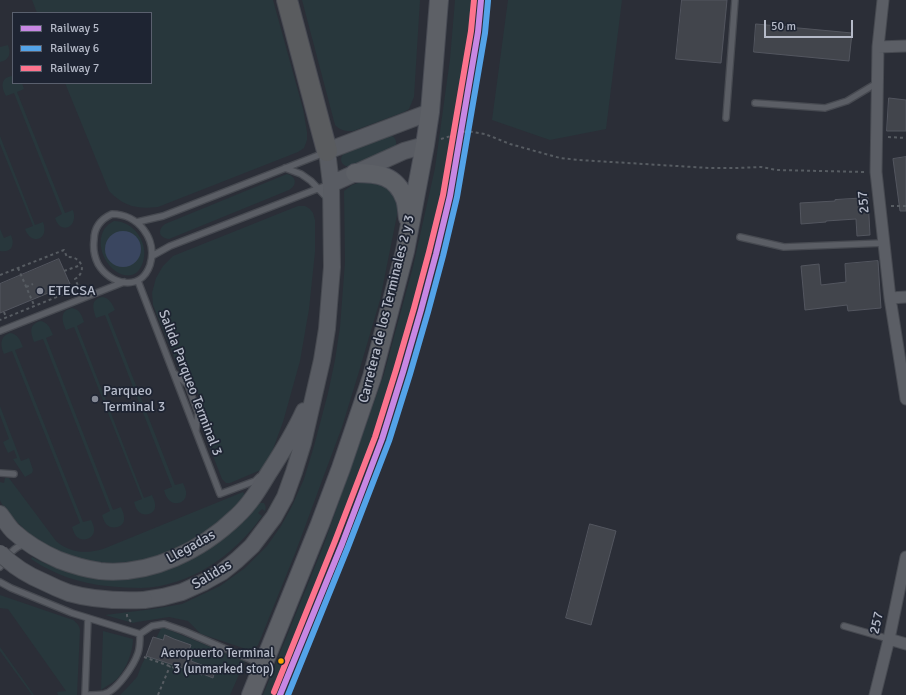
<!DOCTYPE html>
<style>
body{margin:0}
#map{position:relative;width:906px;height:695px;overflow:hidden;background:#2b2e37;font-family:Signika,sans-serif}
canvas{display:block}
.legend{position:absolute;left:12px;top:12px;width:140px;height:72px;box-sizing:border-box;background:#1e2432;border:1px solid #5a606e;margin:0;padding:5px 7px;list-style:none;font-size:12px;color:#b5bac8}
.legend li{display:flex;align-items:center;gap:8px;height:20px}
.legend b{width:20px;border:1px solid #5a606e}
.scale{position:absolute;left:764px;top:20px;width:89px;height:18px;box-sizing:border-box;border:2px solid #b5bac8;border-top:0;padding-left:5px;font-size:12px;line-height:14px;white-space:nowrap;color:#b5bac8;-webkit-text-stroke:3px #1e2432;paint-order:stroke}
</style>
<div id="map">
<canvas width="906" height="695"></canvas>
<ul class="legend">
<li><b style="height:5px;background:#c787e3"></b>Railway 5</li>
<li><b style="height:5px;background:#53a3e8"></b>Railway 6</li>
<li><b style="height:5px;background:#fc738d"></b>Railway 7</li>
</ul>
<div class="scale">50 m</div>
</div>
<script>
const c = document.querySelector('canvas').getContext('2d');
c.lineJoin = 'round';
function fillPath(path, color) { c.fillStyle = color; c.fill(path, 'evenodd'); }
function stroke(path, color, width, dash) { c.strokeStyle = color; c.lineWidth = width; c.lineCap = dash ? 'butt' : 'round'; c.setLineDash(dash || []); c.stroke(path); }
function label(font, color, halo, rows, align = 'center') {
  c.font = font + ' Signika,sans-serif'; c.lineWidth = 3.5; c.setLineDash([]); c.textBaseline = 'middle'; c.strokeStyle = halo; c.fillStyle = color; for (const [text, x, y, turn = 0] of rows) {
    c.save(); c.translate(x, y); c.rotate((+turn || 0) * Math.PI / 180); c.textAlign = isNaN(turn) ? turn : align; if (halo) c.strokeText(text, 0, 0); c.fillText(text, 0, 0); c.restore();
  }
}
fillPath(new Path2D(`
 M32,0H273L303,109L307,132V140L304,148L298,152L158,207C136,209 125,207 109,191L65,83H151V13H37Z
 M302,0H420L414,97L409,109L404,112L353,131C345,131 341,131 335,125Z
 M455,0H474L463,82L448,171L422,272L393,377L333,551L275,695H263L323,547L384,374L413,267L435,168L450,59Z
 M508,0H622L606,129L550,140L492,120Z
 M8,45C11,53 10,60 0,62V47Z
 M13,76V83H22L24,89L17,92L65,213L73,210C79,228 60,235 55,218L62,214L14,93L6,96C1,87 0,77 13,76Z
 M389,135C395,136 397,141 396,146L350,167C340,166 338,157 346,152Z
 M0,136L35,225L43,222C50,240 31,246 25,229L33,226L0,144Z
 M287,174C296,176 298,185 289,190L169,239C159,238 157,230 165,224Z
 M366,180L389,184L399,205L380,300L358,375L342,427L323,478L296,551L258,645L254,649L249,650L201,634L188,621L169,617L137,622L133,623L105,615L153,609L182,604L220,586L245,568L267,546L281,526L292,506L304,479L314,446L328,393L335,360L340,327L345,262L344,191L352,185Z
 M298,206H305L310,209L313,213L315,220V252L309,309L300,361L283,422L269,460L263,469L230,483H226L222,479L202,428V416L197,403L201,401L197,389L192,390L187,377L179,369L153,305L152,293L156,278L163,266L173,256Z
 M114,221C134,221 149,243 143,262C133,294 93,263 102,234C104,228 108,224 114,221Z
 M0,229L4,238L11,235C15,245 12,253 0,251Z
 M102,297C110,298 112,304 115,310L108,314L175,485L183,483C184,486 187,491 186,495C185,504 173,506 168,499C166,497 165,493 164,490L172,487L105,315L96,318C93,308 90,300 102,297Z
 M72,308C80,309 82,316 84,322L77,326L144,498L152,495C153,498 155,501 155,504C157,514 144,518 138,511C136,509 135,505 134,502L142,499L74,327L66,330C62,321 59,311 72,308Z
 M40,321C48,322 50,328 53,335L46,338L113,510L121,507C122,510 124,514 124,517C126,527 112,531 106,524C104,521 103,518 102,515L110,511L43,339L34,342C31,333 28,325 40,321Z
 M10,333C18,334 20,340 23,347L15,350L83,522L91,520C92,522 94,526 94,529C95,539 82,543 76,536C74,533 73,530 72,527L80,523L12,351L4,354C0,345 0,336 10,333Z
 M0,406L21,461L29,458L33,470L32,473L25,477L13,459L17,458L14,450L8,453L3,442L9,439L0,415Z
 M5,478H9L56,541C70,553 86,554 103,549L243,492L245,495C241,499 238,505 234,509C223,521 208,530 195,538C142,570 83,573 32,536C25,530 2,508 0,500C0,494 0,487 0,482L4,483Z
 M259,503H264C266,506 266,508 265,511L262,509L258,513L262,516C235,555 189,587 141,588C130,588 118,587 107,586C79,583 55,575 31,559L32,557C48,565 63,572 81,574C91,576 102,575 112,575C122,575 134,576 145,575C156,574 167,569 177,565C211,550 235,531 259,503Z
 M0,595L73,620C77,623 79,625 80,630L77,695H58L57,692L66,691L8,609L0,608Z
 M162,627L245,661L230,695H120L127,688L137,677L142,664Z
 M103,631L133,639C133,652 126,669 117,679C113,683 106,686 101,690Z
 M0,647L34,695H32L0,651Z`), '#28373c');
fillPath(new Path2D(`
 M105 249a18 18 0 1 1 36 0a18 18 0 1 1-36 0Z`), '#3a4660');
const building = new Path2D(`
 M682,0H727L721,63L676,59Z
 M756,24L852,33L849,61L754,52Z
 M889,98L906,100V131H887Z
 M906,157V211H900L893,159Z
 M868,198L870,235L857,236L856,219L826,221V222L801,224L800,203L835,201V200Z
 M59,259L70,284L0,313V284Z
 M878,261L881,308L848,311L847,305L805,310L801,266L819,264L821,285L846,282L845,264Z
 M590,524L616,531L591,625L566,618Z
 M165,635L174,639L191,645L187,656L192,658L191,661L215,670L213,678L203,674L202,675L192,671L146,656L153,637L163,640Z`);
fillPath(building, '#42454c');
stroke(building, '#53565f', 1);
const lane = new Path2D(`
 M755,103L825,108L847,101L877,83
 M726,118L735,0
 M285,168L301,174L311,181L328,199
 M112,214C138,214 158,239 150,265C141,292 110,285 98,264C94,256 93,248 94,240C94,227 101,219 112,214Z
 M137,222L163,216L324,153
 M740,237L784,247L884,243
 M152,256L170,246L330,184
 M138,281L220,494L255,481L259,477
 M0,331L124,282
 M174,373L188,385L198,413L196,430
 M0,473L14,474
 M0,567C7,557 13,547 25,544
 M0,582L11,588L72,613L140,634L152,626L164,624L184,631L261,664
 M844,626L889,639
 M85,695C91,695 98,695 104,694C117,691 134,665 138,653C140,647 140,641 140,634
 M85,695L88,618`);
const street = new Path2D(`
 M883,0L878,47L876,172L890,298L906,399
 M878,47L906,46
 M890,298L906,297
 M889,639L906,644
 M875,695L889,639L906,557`);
const secondary = new Path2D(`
 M331,184L404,151L425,145
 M0,514C4,519 8,526 13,531C26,543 43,553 59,560C72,565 86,569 100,571C151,576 202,550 237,516C250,504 259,489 268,474C281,454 294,433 304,411
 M144,600L163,597L182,592L204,582L222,572L237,560L252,546L274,517L285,497L294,472L303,443L322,360L327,329L332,267L331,184L327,151L430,112`);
const primary = new Path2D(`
 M355,173C378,173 396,175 405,199C407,205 407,212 408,218
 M251,695L320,524L341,468L372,377L405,251L425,145L430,112L439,0`);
const highway = new Path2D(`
 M287,0L327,151`);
stroke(lane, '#474a51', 8);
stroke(street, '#474a51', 13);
stroke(secondary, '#474a51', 18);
stroke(primary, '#484b54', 20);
stroke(highway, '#484a53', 22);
stroke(new Path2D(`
 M888,137L906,138
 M441,139L467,131L485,134L510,144L560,158L579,160L709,168H736L761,167L777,170L865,172
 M891,206H906
 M18,268L34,305
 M64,271L81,265
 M0,275L64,250L67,257C81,256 88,271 75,279L79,288L0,320
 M26,287L33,284
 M4,312L6,317
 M127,614V616L131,622
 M144,657L189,673
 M158,695L170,666`), '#575c62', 2, [3, 3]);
stroke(lane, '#5b5e65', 5.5);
stroke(street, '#5b5e65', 11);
stroke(secondary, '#595c63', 16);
stroke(primary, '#5d6066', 18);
stroke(highway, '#5a5c5f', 20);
const secondaryBridge = new Path2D(`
 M0,553C13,566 27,575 44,582C52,586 61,590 69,593C93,600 119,601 144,600`);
stroke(secondaryBridge, '#474a51', 18, []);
stroke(secondaryBridge, '#595c63', 16);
stroke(new Path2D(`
 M280,695L342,544L382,439L403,372L421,310L436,254L450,196L478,32L481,0`), '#c787e3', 6);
stroke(new Path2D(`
 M288,695L348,547L389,441L410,374L428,312L443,256L457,197L485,33L488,1`), '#53a3e8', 6);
stroke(new Path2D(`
 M274,692L335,541L375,437L396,370L414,308L429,252L443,195L471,31L474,0`), '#fc738d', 6);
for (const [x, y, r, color] of [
 [40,291,4,"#858995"],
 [95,399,4,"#858995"],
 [281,661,3.5,"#f7a600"]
]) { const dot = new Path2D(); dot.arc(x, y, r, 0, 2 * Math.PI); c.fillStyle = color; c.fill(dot); stroke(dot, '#1e2432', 1.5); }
label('13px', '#b5bac8', '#1e2432', [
 ["Aeropuerto Terminal",274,654],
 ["3 (unmarked stop)",274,670]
], 'right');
label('14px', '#b5bac8', '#1e2432', [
 ["257",864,202,-96],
 ["Carretera de los Terminales 2 y 3",387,309,-76],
 ["Salida Parqueo Terminal 3",190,383,69],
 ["Llegadas",191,547,-29],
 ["Salidas",212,575,-31],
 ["257",877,623,-78]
]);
label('14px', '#b5bac8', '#1e2432', [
 ["ETECSA",48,291],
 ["Parqueo",103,391],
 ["Terminal 3",103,407]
], 'left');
</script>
